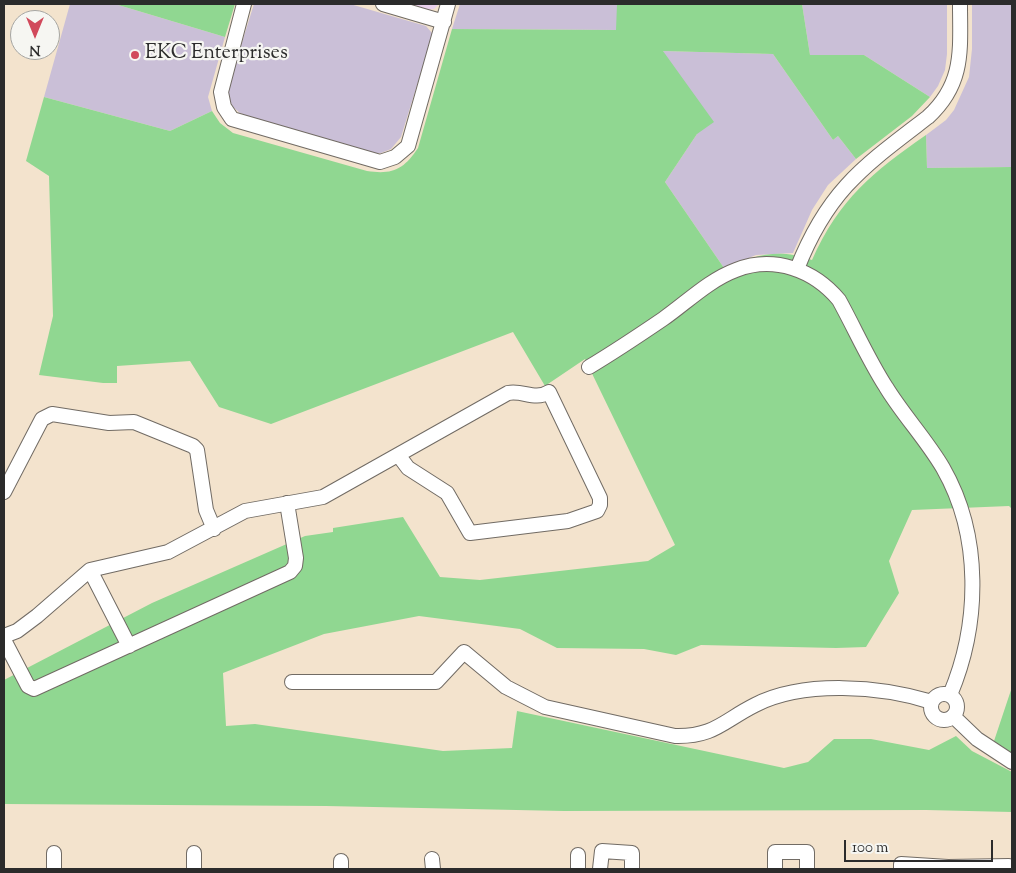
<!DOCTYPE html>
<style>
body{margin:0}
#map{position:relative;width:1016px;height:873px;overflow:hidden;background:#f3e3cd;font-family:"Sorts Mill Goudy",serif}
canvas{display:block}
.frame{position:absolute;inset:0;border:5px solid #2b2b2b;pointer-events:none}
.north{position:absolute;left:10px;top:10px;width:50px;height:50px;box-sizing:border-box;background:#f6f6f2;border:1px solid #a5a5a2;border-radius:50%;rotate:180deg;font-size:14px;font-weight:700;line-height:20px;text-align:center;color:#2b2b2b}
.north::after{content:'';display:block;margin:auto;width:18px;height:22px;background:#d1495b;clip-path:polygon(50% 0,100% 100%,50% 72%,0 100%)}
.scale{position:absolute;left:844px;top:840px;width:149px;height:22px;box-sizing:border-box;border:2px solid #2b2b2b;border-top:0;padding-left:6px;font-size:15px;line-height:18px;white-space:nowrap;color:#2b2b2b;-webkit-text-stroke:4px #f6f6f2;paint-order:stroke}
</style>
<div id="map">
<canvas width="1016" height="873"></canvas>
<div class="frame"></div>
<div class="north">N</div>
<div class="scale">100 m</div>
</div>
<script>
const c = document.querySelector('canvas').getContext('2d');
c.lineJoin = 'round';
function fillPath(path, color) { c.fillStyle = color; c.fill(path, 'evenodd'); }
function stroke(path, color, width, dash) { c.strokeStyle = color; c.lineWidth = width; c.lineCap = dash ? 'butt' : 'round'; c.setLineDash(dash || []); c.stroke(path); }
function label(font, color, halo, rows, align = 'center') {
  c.font = font + ' "Sorts Mill Goudy",serif'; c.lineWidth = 4.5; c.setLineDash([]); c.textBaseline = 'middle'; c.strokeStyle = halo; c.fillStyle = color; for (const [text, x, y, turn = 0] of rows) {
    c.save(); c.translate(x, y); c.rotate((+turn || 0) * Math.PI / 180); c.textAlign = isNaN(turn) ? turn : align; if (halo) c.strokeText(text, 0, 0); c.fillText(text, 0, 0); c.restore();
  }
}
fillPath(new Path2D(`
 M406,4H439L434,9L426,10Z`), '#ead1ed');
fillPath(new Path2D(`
 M70,4H115L225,37L208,97L212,111L170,131L44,97Z
 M254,4H350L426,26L432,33L431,40L401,137L391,149L381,153H371L250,117L240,113L233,107L228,97V87Z
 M460,4H617V30L452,29Z
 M802,4H947V54L945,70L938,86L930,97L864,55H810Z
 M972,4H1012V167L927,168L926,135L946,120L954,110L969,77L972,49Z
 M663,51L773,54L833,140L838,136L856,159L828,185L812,210L793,253L756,255L724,268L665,182L697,134Z`), '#cabfd7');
fillPath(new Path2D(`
 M115,4H235L225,37Z
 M617,4H802L810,55H864L930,97L912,116L856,159L838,136L833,140L773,54L663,51L714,122L697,134L665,182L724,268C757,255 777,248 812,260C839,199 873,172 926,135L927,168L1012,167V509L1009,506L912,510L889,561L899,593L866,647L836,648L701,645L676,655L644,649L557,648L520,629L419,616L324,634L223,673L226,726L255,724L443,751L512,748L517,711L784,768L808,762L834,739H871L929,750L956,736L972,751L1012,772V812L926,810L564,811L326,806L4,804V680L152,603L305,536L333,532V528L403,517L440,577L480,580L648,561L675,545L585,359L545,386L513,332L271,424L219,407L190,361L117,366V383H103L39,375L53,316L49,176L26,161L44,97L170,131L212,111L220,123L233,133L367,171C393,175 404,169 418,148L452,29L616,30Z
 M1012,687V753L994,741Z`), '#90d791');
const minor = new Path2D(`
 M244,4L221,92L224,107L232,119L380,162L395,157L408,146L448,4
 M383,4L444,22
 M797,269C828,190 864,166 928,117C965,83 960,49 960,4
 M589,367C614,352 638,336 663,319C686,303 709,280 736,270C774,255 814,270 839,300C855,329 868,359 886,387C903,415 926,439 943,468C982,536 980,624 950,695
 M4,492L42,419L52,414L109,423L134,422L193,446L197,450L206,510L214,529
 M90,570L129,646
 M4,636L17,631L37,616L90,570L168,552L245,511L323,497L508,393C524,390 534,401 549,392L600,498V505L597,511L568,521L470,533L447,493L408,468L399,456
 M4,640L28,686L34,689L290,572L295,566L296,558L287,503
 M292,682H436L464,652L506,687L545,707L675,736C714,737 723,721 755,705C804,680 881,686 932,702
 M931 707a13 13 0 1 1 26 0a13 13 0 1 1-26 0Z
 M953,716L977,739L1012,762
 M194,853V869
 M432,859L433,869
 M54,869V853
 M341,869V861
 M578,869V855
 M600,869L602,851L632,853V869
 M775,869V852H807V869
 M901,869V864L948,867L1009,866V869`);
stroke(minor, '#716b64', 16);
stroke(minor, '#fff', 14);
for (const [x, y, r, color] of [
 [135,55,5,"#d1495b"]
]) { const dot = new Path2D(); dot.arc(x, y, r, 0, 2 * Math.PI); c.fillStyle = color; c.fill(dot); stroke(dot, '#f6f6f2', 2); }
label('20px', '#2b2b2b', '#f6f6f2', [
 ["EKC Enterprises",145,55]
], 'left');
</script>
